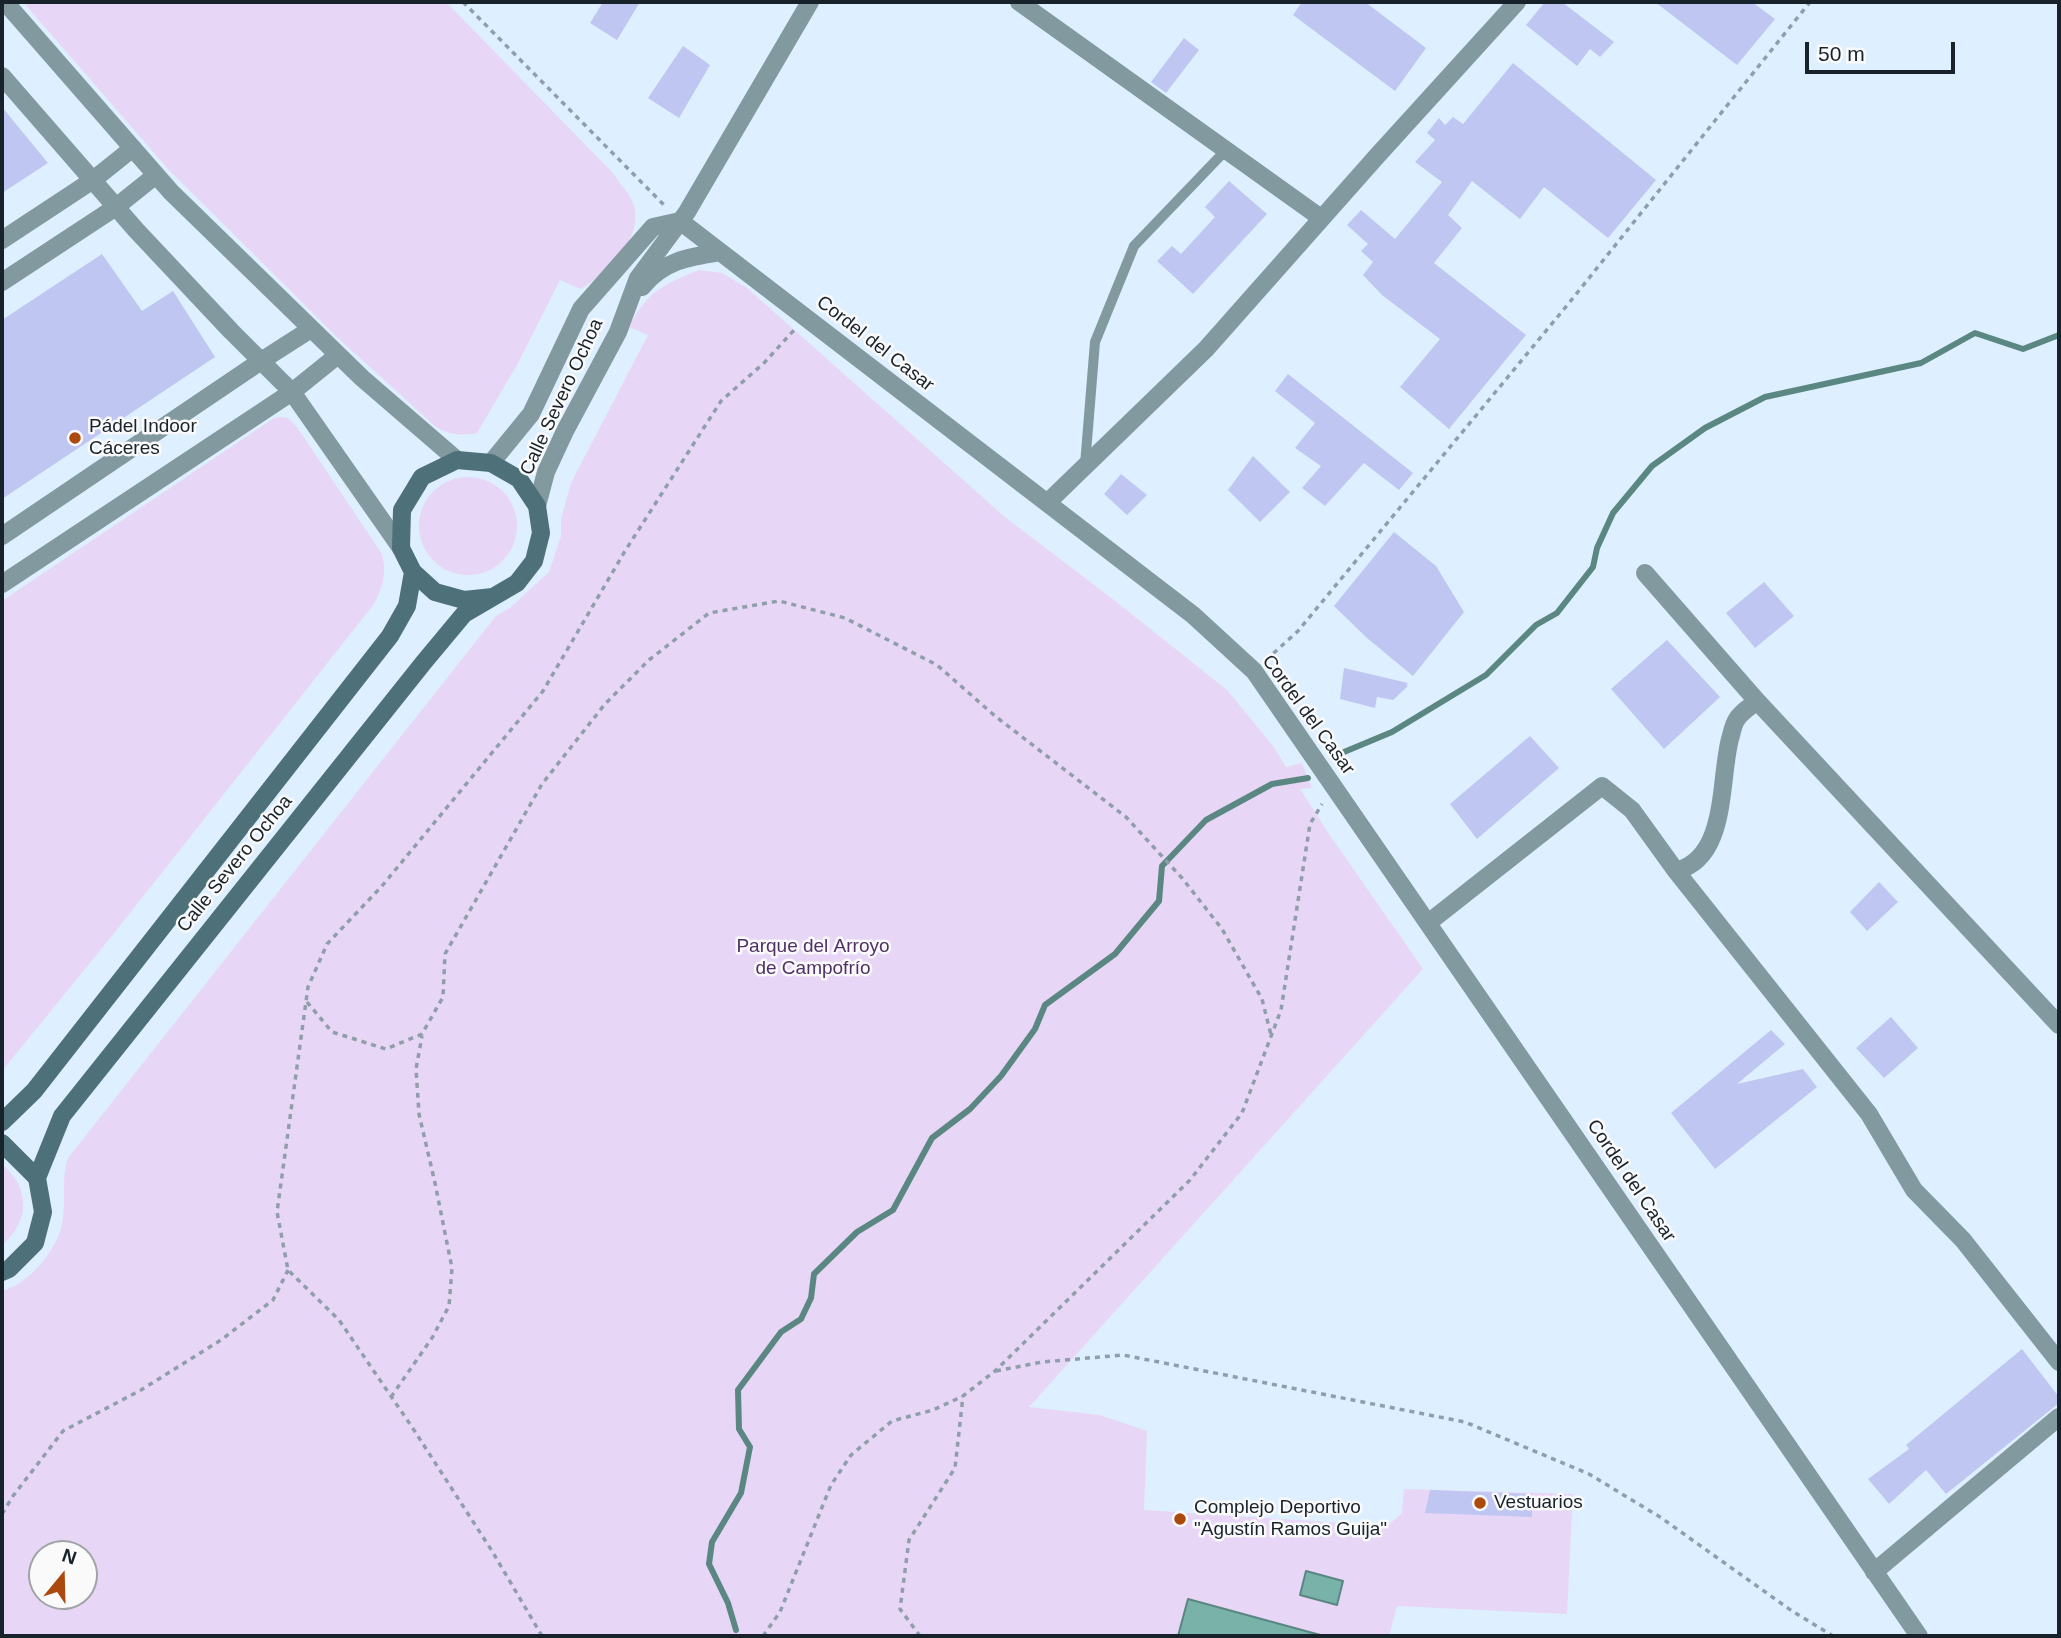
<!DOCTYPE html>
<meta charset="utf-8">
<style>
body{margin:0}
#map{position:relative;width:2061px;height:1638px;overflow:hidden;background:#deefff;font-family:Helvetica,sans-serif}
canvas{display:block}
.frame{position:absolute;inset:0;border:4px solid #18222b;pointer-events:none}
.north{position:absolute;left:28px;top:1540px;width:70px;height:70px;box-sizing:border-box;background:#fafafa;border:2px solid #a0a4a7;border-radius:50%;rotate:19deg;font-size:19px;font-weight:700;line-height:28px;text-align:center;color:#18222b}
.north::after{content:'';display:block;margin:auto;width:24px;height:32px;background:#ac4a0e;clip-path:polygon(50% 0,100% 100%,50% 72%,0 100%)}
.scale{position:absolute;left:1805px;top:42px;width:150px;height:32px;box-sizing:border-box;border:4px solid #18222b;border-top:0;padding-left:9px;font-size:21px;line-height:24px;white-space:nowrap;color:#18222b;-webkit-text-stroke:5px #fafafa;paint-order:stroke}
</style>
<div id="map">
<canvas width="2061" height="1638"></canvas>
<div class="frame"></div>
<div class="north">N</div>
<div class="scale">50 m</div>
</div>
<script>
const c = document.querySelector('canvas').getContext('2d');
c.lineJoin = 'round';
function fillPath(path, color) { c.fillStyle = color; c.fill(path, 'evenodd'); }
function stroke(path, color, width, dash) { c.strokeStyle = color; c.lineWidth = width; c.lineCap = dash ? 'butt' : 'round'; c.setLineDash(dash || []); c.stroke(path); }
function label(font, color, halo, rows, align = 'center') {
  c.font = font + ' Helvetica,sans-serif'; c.lineWidth = 5; c.setLineDash([]); c.textBaseline = 'middle'; c.strokeStyle = halo; c.fillStyle = color; for (const [text, x, y, turn = 0] of rows) {
    c.save(); c.translate(x, y); c.rotate((+turn || 0) * Math.PI / 180); c.textAlign = isNaN(turn) ? turn : align; if (halo) c.strokeText(text, 0, 0); c.fillText(text, 0, 0); c.restore();
  }
}
fillPath(new Path2D(`
 M23,2H446L613,173C619,183 631,195 634,206C643,239 607,273 581,289L560,280L517,365L477,433C461,436 450,435 436,427L338,338L169,170Z
 M699,270L722,273L747,288L1006,518L1114,600L1227,690L1274,747L1286,767L1302,763L1312,788L1300,789L1329,834L1423,969L1029,1407L1100,1415L1147,1431L1144,1510L1387,1526L1402,1513L1404,1489L1573,1494L1567,1614L1397,1606L1389,1636H2V1291C30,1284 60,1247 63,1218C66,1197 61,1178 68,1158L496,616L511,607L549,572L561,536V519L571,483L648,335L629,327C649,290 661,286 699,270ZM42,1554H84V1596H42Z
 M280,417L288,418L297,427L382,554C387,574 383,586 374,604L111,937L2,1071V601L274,418Z
 M419 526a49 49 0 1 1 98 0a49 49 0 1 1-98 0Z
 M2,1164C31,1189 30,1221 2,1245Z`), '#e8d6f6');
const water = new Path2D(`
 M1306,1571L1343,1581L1337,1605L1300,1595Z
 M1188,1599L1324,1636H1178Z`);
fillPath(water, '#78b2a9');
stroke(water, '#5b8783', 2);
stroke(new Path2D(`
 M1344,752L1392,732L1486,675L1536,625L1557,613L1593,567L1597,548L1613,513L1652,466L1705,428L1765,397L1921,363L1975,333L2023,349L2059,335
 M736,1630L728,1603L709,1564L712,1542L741,1493L750,1447L739,1429L738,1390L781,1332L801,1319L811,1298L814,1274L857,1232L893,1210L932,1138L970,1109L1001,1076L1035,1029L1045,1005L1115,954L1159,901L1162,866L1206,820L1272,784L1308,778`), '#5b8783', 6);
fillPath(new Path2D(`
 M603,2H640L617,40L590,23Z
 M1302,2H1365L1426,48L1395,91L1293,15Z
 M1545,2H1562L1614,42L1600,57L1590,49L1577,66L1526,25Z
 M1655,2H1752L1775,19L1737,65Z
 M1184,38L1199,50L1166,93L1151,82Z
 M683,46L710,65L679,118L648,98Z
 M1513,63L1656,180L1608,238L1544,187L1520,219L1472,181L1448,215L1462,228L1434,263L1526,335L1449,429L1400,387L1440,339L1382,295L1363,275L1373,262L1361,251L1368,244L1347,225L1361,210L1395,239L1442,182L1415,162L1435,140L1427,133L1439,118L1445,125L1453,117L1463,124Z
 M2,107L48,163L2,193Z
 M1229,181L1267,214L1193,294L1157,261L1172,246L1181,254L1215,217L1205,207Z
 M102,254L142,311L173,291L215,357L2,499V320Z
 M1288,374L1413,473L1399,490L1364,463L1325,506L1302,488L1321,466L1295,448L1315,423L1275,391Z
 M1253,456L1290,492L1260,522L1228,490Z
 M1121,474L1147,495L1127,515L1104,494Z
 M1394,532L1436,566L1464,612L1413,676L1367,638L1334,606Z
 M1764,582L1794,616L1755,648L1726,613Z
 M1667,640L1720,697L1664,749L1611,689Z
 M1344,668L1408,683L1406,685L1408,686L1393,700L1377,697L1375,708L1340,699Z
 M1530,736L1559,768L1477,839L1450,804Z
 M1879,882L1898,902L1867,931L1850,912Z
 M1891,1017L1918,1048L1884,1078L1856,1048Z
 M1771,1030L1785,1044L1737,1084L1803,1069L1817,1087L1715,1169L1671,1113Z
 M2022,1349L2059,1397V1403L1946,1494L1926,1470L1889,1504L1868,1479L1909,1449L1906,1445Z
 M1430,1490L1532,1494V1517L1425,1513Z`), '#c0c6f2');
stroke(new Path2D(`
 M463,2L666,207
 M1266,660L1298,631L1569,303L1810,2
 M307,1002L332,1032L386,1049L422,1034L443,997L445,954L542,784L605,704L649,660L709,613L779,601L845,618L937,665L995,716L1126,817L1182,878L1222,929L1262,999L1271,1035
 M996,1371L1042,1362L1123,1355L1465,1422L1589,1474L1660,1517L1792,1611L1833,1636
 M391,1397L432,1338L449,1306L452,1268L435,1183L419,1114L416,1069L422,1036
 M2,1514L13,1496L63,1431L141,1390L221,1340L273,1300L288,1270
 M542,1636L492,1551L412,1427L339,1320L288,1270L277,1212L308,987L327,944L382,886L543,691L625,551L721,401L764,363L795,329
 M763,1636L780,1612L831,1485L851,1455L892,1421L933,1410L963,1396
 M920,1636L900,1609L909,1540L955,1468L963,1396L995,1371L1190,1180L1242,1113L1281,1010L1310,824L1322,804`), '#8f9eab', 3.5, [5, 5]);
stroke(new Path2D(`
 M1085,465L1095,342L1134,246L1226,150`), '#81999f', 10);
stroke(new Path2D(`
 M5,2L171,192L362,378L457,460
 M1019,2L1321,218
 M2,76L136,230L231,331L292,392L401,548
 M680,221L1193,615L1254,671L1919,1636
 M2,240L93,180L133,148
 M2,282L116,207L156,175
 M642,287C663,261 688,257 720,252
 M491,463L531,414L581,309L653,227L680,221
 M1047,503L1206,349L1377,156L1517,2
 M537,506L546,472L565,431L618,332L638,278L687,212L810,2
 M2,536L261,361L311,329
 M1645,573L1757,701L2059,1025
 M2,584L292,392L338,355
 M1676,871C1728,858 1719,781 1730,739C1732,733 1733,724 1737,719C1741,712 1751,706 1757,701
 M1428,923L1602,786L1632,810L1676,871L1869,1114L1914,1190L1963,1240L2059,1362
 M1874,1572L2059,1417`), '#81999f', 18);
stroke(new Path2D(`
 M2,1122L34,1091L390,636L407,606L413,572
 M2,1143L37,1178L43,1212L35,1243L9,1269L2,1272
 M37,1178L62,1116L424,662L464,614L517,583L534,561L541,533L537,506L519,479L491,463L457,460L422,477L402,510L401,548L413,572L435,592L464,600L493,597`), '#4e7079', 18);
for (const [x, y, r, color] of [
 [75,438,7,"#ac4a0e"],
 [1480,1503,7,"#ac4a0e"],
 [1180,1519,7,"#ac4a0e"]
]) { const dot = new Path2D(); dot.arc(x, y, r, 0, 2 * Math.PI); c.fillStyle = color; c.fill(dot); stroke(dot, '#fafafa', 2.5); }
label('19px', '#18222b', '#fafafa', [
 ["Cordel del Casar",875,344,38],
 ["Calle Severo Ochoa",562,397,-65],
 ["Cordel del Casar",1308,715,54],
 ["Calle Severo Ochoa",235,864,-51],
 ["Cordel del Casar",1631,1181,56]
]);
label('19px', '#18222b', '#fafafa', [
 ["Pádel Indoor",89,427],
 ["Cáceres",89,449],
 ["Vestuarios",1494,1503],
 ["Complejo Deportivo",1194,1508],
 ["\"Agustín Ramos Guija\"",1194,1530]
], 'left');
label('19px', '#503165', '#fafafa', [
 ["Parque del Arroyo",813,947],
 ["de Campofrío",813,969]
]);
</script>
